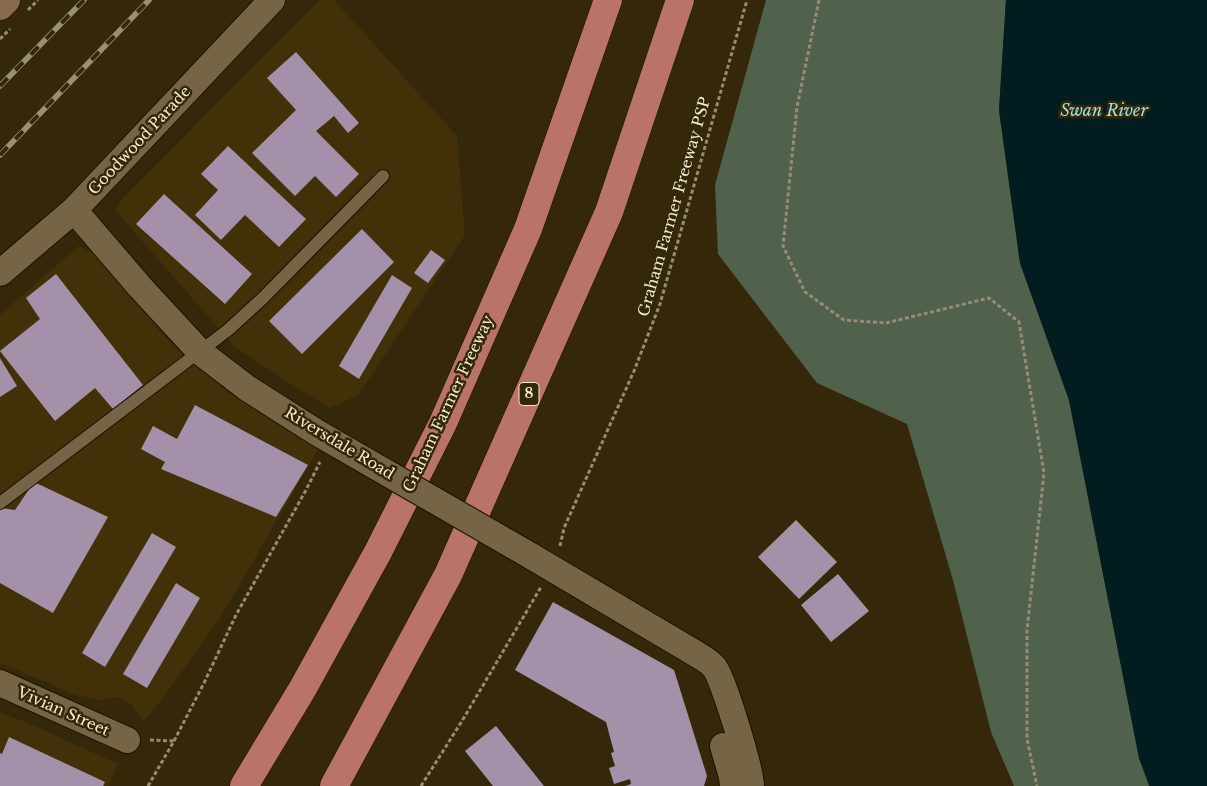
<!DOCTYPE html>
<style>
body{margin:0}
canvas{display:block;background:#352709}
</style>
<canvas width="1207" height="786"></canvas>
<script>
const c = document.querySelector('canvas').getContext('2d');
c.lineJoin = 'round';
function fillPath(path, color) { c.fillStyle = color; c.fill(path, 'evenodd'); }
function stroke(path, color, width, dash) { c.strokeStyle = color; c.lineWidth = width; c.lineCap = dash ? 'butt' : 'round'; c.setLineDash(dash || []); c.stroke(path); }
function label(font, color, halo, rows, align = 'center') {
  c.font = font + ' "Libre Baskerville",serif'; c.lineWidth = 5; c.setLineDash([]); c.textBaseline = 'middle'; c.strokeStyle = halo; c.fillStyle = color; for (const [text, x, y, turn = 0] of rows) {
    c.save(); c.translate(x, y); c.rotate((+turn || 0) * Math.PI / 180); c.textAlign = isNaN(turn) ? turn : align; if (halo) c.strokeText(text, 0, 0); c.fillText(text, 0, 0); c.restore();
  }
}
fillPath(new Path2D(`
 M320,0H334L457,136L465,235L358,395L330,408L303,392L235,347L115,210L123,198Z
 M79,246L93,253L118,276L171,344L199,368L224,389L257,411L319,448L222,615L161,701L143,721L132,705L118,697L98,700L74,694L0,663V315Z
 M0,712L40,728L118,764L109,786H0Z`), '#423008');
fillPath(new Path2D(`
 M766,0H1006L999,110L1020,263L1069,400L1139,758L1149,786H1014L991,732L953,580L907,424L817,383L718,254L715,185Z`), '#50624c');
fillPath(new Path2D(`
 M1006,0H1207V786H1150L1139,758L1069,400L1020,263L999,110Z`), '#021d1f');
fillPath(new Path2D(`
 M296,52L359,123L348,133L334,116L316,131L359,174L336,197L315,176L295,196L252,153L296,110L267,78Z
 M228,146L306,219L279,247L245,215L221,240L195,215L218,190L201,174Z
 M164,194L252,274L225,304L136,224Z
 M362,229L394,262L302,354L269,321Z
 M431,250L445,260L428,283L414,273Z
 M56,274L143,385L113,409L95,388L55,421L0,351L40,319L26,298Z
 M392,275L412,288L359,379L339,366Z
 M0,358L17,386L0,397Z
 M195,405L308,465L276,517L161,469L165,462L141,449L153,426L177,439Z
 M34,482L108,517L53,613L0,583V509L1,508L15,510Z
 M796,520L837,562L799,599L758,557Z
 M152,533L176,547L105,667L82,653Z
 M838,574L869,611L831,642L801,605Z
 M176,583L200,598L147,688L123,674Z
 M553,602L674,670L707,776L704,786H625L631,784L630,779L614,784L609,768L615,766L611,753L614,752L606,722L515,670Z
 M496,726L544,786H493L465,751Z
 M9,737L105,782L103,786H0V753L2,754Z`), '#a491a9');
const lane = new Path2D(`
 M0,503L228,330L263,298L383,176`);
const street = new Path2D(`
 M74,210L140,287L200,352L247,388L316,432L354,454
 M0,273L74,210L272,0
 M531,556L698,655C703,658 710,662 714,667C723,677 751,770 751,786
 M0,683L127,740
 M723,746L732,777L733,786`);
const secondary = new Path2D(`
 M0,6L6,0`);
const highway = new Path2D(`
 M244,786L303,688L378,552L443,423L528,229L608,0
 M334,786L448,575L609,212L680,0`);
stroke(lane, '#1b1100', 14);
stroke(street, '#1b1100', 28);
stroke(secondary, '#1b1100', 29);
stroke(highway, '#1b1100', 29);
stroke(new Path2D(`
 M819,0L797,107L783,246L805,292L844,320L886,323L989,298L1019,322L1044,473L1027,630V739L1037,786
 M28,10L38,0
 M0,39L10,29
 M560,546L564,528L634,371L660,304L747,0
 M150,740L174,741
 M148,786L174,741L204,683L236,615L306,490L320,462
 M421,786L462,721L541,587`), '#968b73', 3, [4, 2.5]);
stroke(lane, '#756546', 12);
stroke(street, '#756546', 26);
stroke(secondary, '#8a6951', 28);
stroke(highway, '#ba736a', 28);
const rail = new Path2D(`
 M0,86L84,0
 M0,155L149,0`);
stroke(rail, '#998e76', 5.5);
stroke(rail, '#352709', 4, [11]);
const streetBridge = new Path2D(`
 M354,454L531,556`);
stroke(streetBridge, '#1b1100', 28, []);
stroke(streetBridge, '#756546', 26);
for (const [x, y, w] of [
 [529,394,20]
]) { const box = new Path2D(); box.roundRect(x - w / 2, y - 11.5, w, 23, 4); c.fillStyle = '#352709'; c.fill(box); stroke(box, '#f2ead8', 1); }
label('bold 14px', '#f2ead8', null, [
 ["8",529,394]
]);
label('15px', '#f2ead8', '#352709', [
 ["Goodwood Parade",140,141,-47],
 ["Graham Farmer Freeway PSP",675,207,-74],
 ["Graham Farmer Freeway",449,404,-65],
 ["Riversdale Road",339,444,31],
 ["Vivian Street",63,712,24]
]);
label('italic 16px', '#99e1e6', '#352709', [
 ["Swan River",1104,111]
]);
</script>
